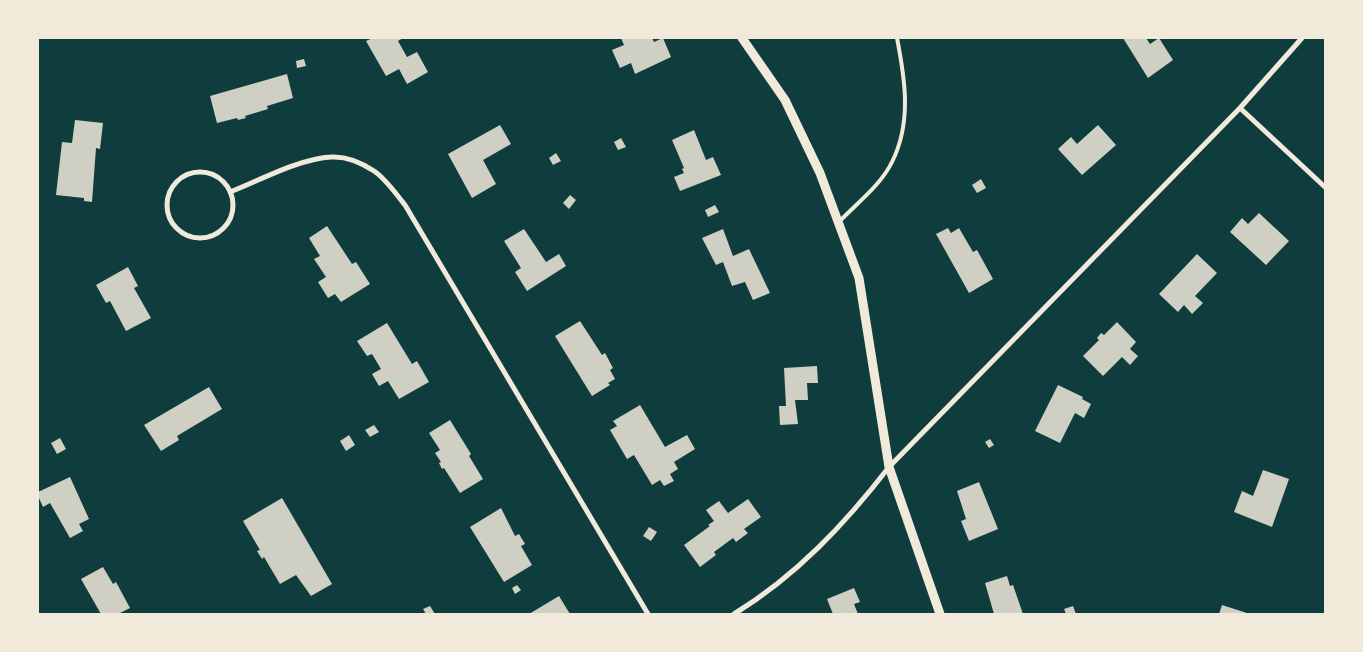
<!DOCTYPE html>
<style>
body{margin:0}
#map{position:relative;width:1363px;height:652px;overflow:hidden;background:#0f3d3e;font-family:Arial,sans-serif}
canvas{display:block}
.frame{position:absolute;inset:0;border:39px solid #f1e9da;pointer-events:none}
</style>
<div id="map">
<canvas width="1363" height="652"></canvas>
<div class="frame"></div>
</div>
<script>
const c = document.querySelector('canvas').getContext('2d');
c.lineJoin = 'round';
function fillPath(path, color) { c.fillStyle = color; c.fill(path, 'evenodd'); }
function stroke(path, color, width, dash) { c.strokeStyle = color; c.lineWidth = width; c.lineCap = dash ? 'butt' : 'round'; c.setLineDash(dash || []); c.stroke(path); }
fillPath(new Path2D(`
 M373,38H403L398,41L407,57L417,52L428,72L407,84L399,69L386,76L366,41Z
 M621,38H652L654,42L663,38L671,57L635,74L631,63L620,68L612,50L624,45Z
 M1123,38H1146L1150,44L1159,38L1173,60L1148,78Z
 M304,59L306,66L297,68L296,61Z
 M287,74L293,98L267,106L268,109L245,116L246,118L238,120L237,118L217,123L210,96Z
 M75,120L103,123L100,149L96,148L92,202L84,201V198L56,195L62,142L72,143Z
 M500,125L511,144L483,160L496,184L472,198L448,154Z
 M1098,125L1116,145L1082,175L1058,149L1071,137L1077,144Z
 M694,130L706,160L713,157L721,175L680,191L674,177L684,173L682,169L684,168L672,140Z
 M621,138L626,147L618,150L614,142Z
 M556,153L561,161L553,165L549,158Z
 M981,179L986,188L977,193L972,185Z
 M570,195L576,200L569,209L563,203Z
 M715,205L719,212L708,217L705,210Z
 M1259,213L1289,241L1266,265L1230,232L1242,218L1248,224Z
 M327,226L352,264L356,262L370,284L341,302L335,294L328,298L318,282L326,277L314,259L320,256L309,238Z
 M948,228L951,233L959,228L973,252L977,250L993,279L969,293L936,234Z
 M524,229L546,262L559,254L566,266L527,291L515,272L521,268L504,241Z
 M723,229L733,256L749,249L770,293L753,300L745,282L732,286L723,262L716,265L702,238Z
 M1197,254L1217,273L1195,296L1203,303L1192,314L1184,305L1178,312L1159,294Z
 M128,267L138,286L134,288L151,318L126,331L110,301L106,303L96,285Z
 M580,321L602,355L605,353L613,368L610,370L615,379L608,383L610,385L592,396L555,336Z
 M1117,322L1136,342L1130,349L1138,356L1130,365L1122,357L1103,376L1083,356L1099,340L1097,338L1101,333L1104,335Z
 M387,323L412,364L417,361L429,382L399,399L388,381L379,386L372,374L381,369L372,354L367,356L357,341Z
 M817,366L818,383H807L808,400H795L798,424L780,425L779,406H786L784,368Z
 M1058,385L1083,397L1082,399L1091,404L1084,418L1075,413L1060,443L1035,431Z
 M209,387L222,409L177,436L179,440L161,451L144,425Z
 M640,405L665,447L687,435L695,449L674,462L678,469L670,474L674,481L664,486L660,480L652,485L634,455L627,459L610,430L617,426L613,421Z
 M450,420L471,454L469,456L483,479L460,493L444,468L442,469L439,463L441,462L435,453L440,450L429,433Z
 M374,425L379,432L370,437L365,430Z
 M349,435L355,445L346,451L340,441Z
 M60,438L66,449L57,454L51,443Z
 M990,439L994,445L989,448L985,442Z
 M1263,470L1289,479L1272,527L1234,512L1242,491L1253,496Z
 M70,477L89,519L79,524L83,531L70,538L50,503L43,507L38,496V492Z
 M979,482L998,529L969,541L961,521L966,519L957,491Z
 M282,498L332,584L311,596L296,575L280,584L264,557L262,559L257,551L260,550L243,521Z
 M748,499L761,517L744,529L748,533L736,542L733,538L714,552L716,555L700,567L684,545L710,526L708,525L714,521L706,510L719,501L728,513Z
 M501,508L515,536L519,534L525,544L521,546L532,565L504,582L470,527Z
 M649,527L657,532L651,541L643,536Z
 M103,567L113,584L116,582L130,608L118,614H101L81,579Z
 M1007,576L1010,586L1013,585L1023,614H994L985,583Z
 M517,585L521,590L515,594L512,588Z
 M854,588L860,602L854,604L858,614H833L827,599Z
 M559,596L570,614H529Z
 M1222,605L1250,614H1219Z
 M430,606L435,614H426L423,609Z
 M1073,606L1076,614H1066L1064,609Z`), '#cfcfc3');
stroke(new Path2D(`
 M839,222C856,204 881,185 892,162C912,122 905,79 897,38`), '#f1e9da', 4);
stroke(new Path2D(`
 M1240,108L1326,188
 M167 205a33 33 0 1 1 66 0a33 33 0 1 1-66 0Z
 M230,192C258,181 302,158 331,157C346,156 362,163 374,171C386,179 396,194 405,205L648,614
 M734,614C796,576 845,524 889,467L1240,108L1302,38`), '#f1e9da', 5);
stroke(new Path2D(`
 M742,38L785,100L820,173L859,278L889,467L940,614`), '#f1e9da', 9);
</script>
